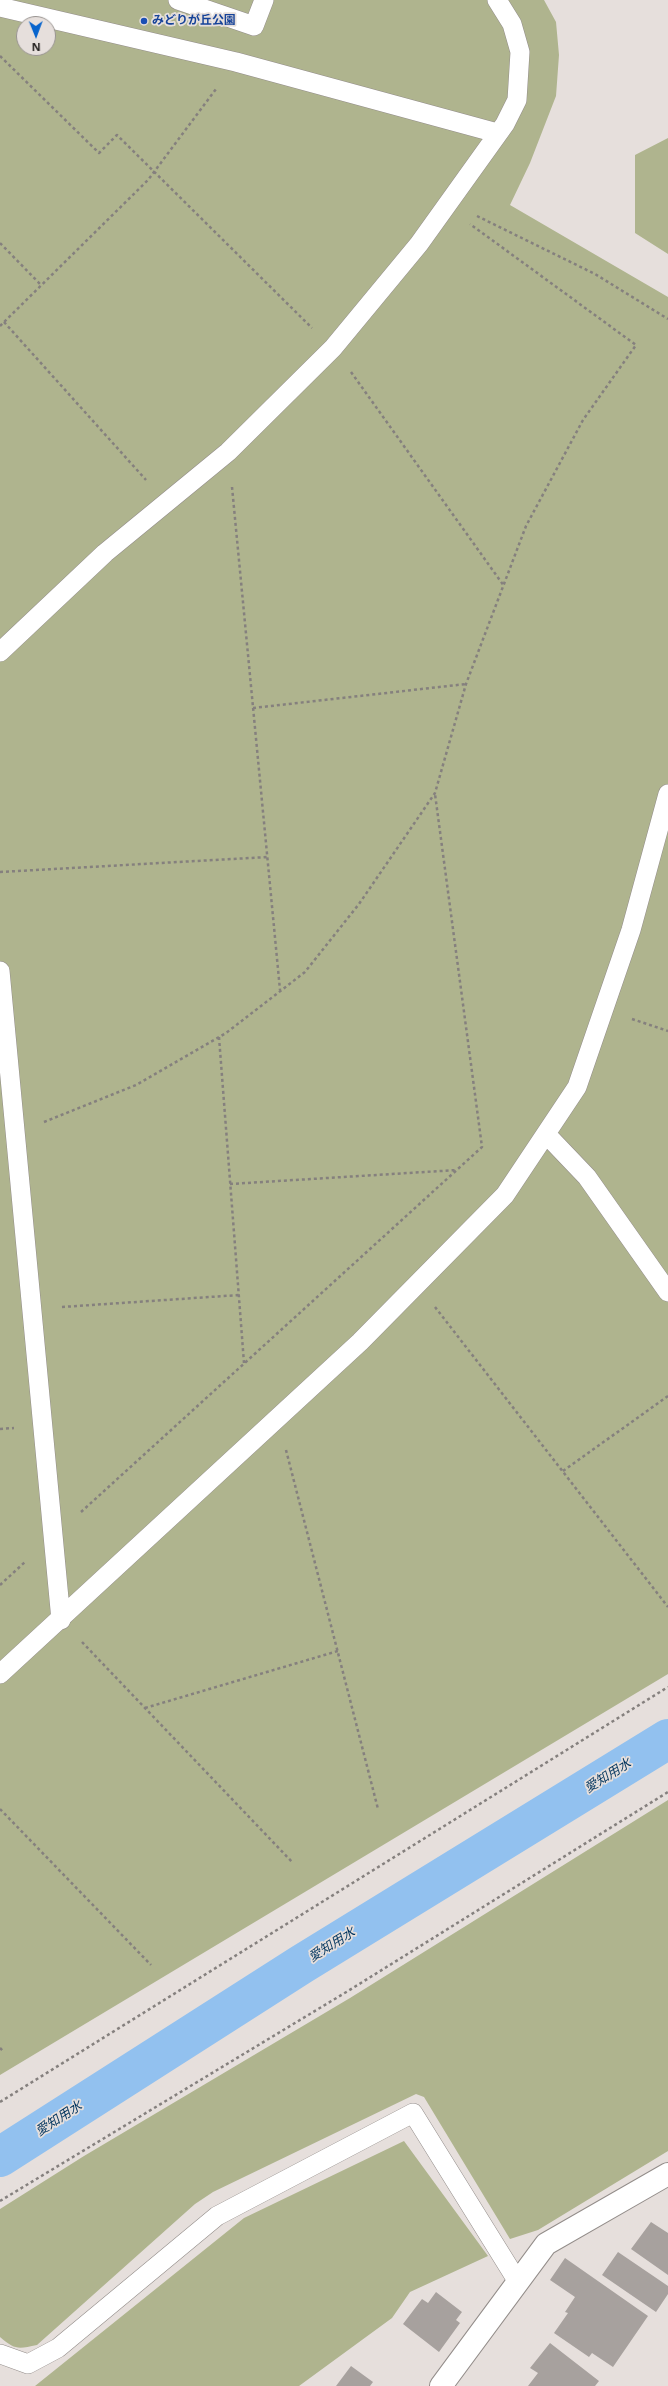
<!DOCTYPE html>
<meta charset="utf-8">
<style>
body{margin:0}
#map{position:relative;width:668px;height:2386px;overflow:hidden;background:#e6dfdc;font-family:"Noto Sans",sans-serif}
canvas{display:block}
.north{position:absolute;left:16px;top:16px;width:40px;height:40px;box-sizing:border-box;background:#e6dfdc;border:1px solid #989390;border-radius:50%;rotate:179deg;font-size:11px;font-weight:700;line-height:16px;text-align:center;color:#23201f}
.north::after{content:'';display:block;margin:auto;width:14px;height:18px;background:#0764cd;clip-path:polygon(50% 0,100% 100%,50% 72%,0 100%)}
</style>
<div id="map">
<canvas width="668" height="2386"></canvas>
<div class="north">N</div>
</div>
<script>
const c = document.querySelector('canvas').getContext('2d');
c.lineJoin = 'round';
function fillPath(path, color) { c.fillStyle = color; c.fill(path, 'evenodd'); }
function stroke(path, color, width, dash) { c.strokeStyle = color; c.lineWidth = width; c.lineCap = dash ? 'butt' : 'round'; c.setLineDash(dash || []); c.stroke(path); }
function label(font, color, halo, rows, align = 'center') {
  c.font = font + ' "Noto Sans","Noto Sans JP",sans-serif'; c.lineWidth = 3.5; c.setLineDash([]); c.textBaseline = 'middle'; c.strokeStyle = halo; c.fillStyle = color; for (const [text, x, y, turn = 0] of rows) {
    c.save(); c.translate(x, y); c.rotate((+turn || 0) * Math.PI / 180); c.textAlign = isNaN(turn) ? turn : align; if (halo) c.strokeText(text, 0, 0); c.fillText(text, 0, 0); c.restore();
  }
}
fillPath(new Path2D(`
 M0,0H544L556,22L559,55L556,96L530,163L510,205L668,297V1674L0,2075ZM24,24H48V48H24Z
 M668,138V254L635,233V155Z
 M668,1800V2151L538,2230L510,2239L424,2097L416,2094L213,2192L195,2204L37,2345C18,2349 15,2350 0,2337V2209L84,2156L350,1998Z
 M404,2141L488,2256L410,2292L392,2318L299,2386H35L244,2218Z`), '#afb48e');
stroke(new Path2D(`
 M0,2157L302,1964L668,1739`), '#92c1ef', 40);
fillPath(new Path2D(`
 M651,2222L668,2233V2275L631,2249Z
 M618,2252L668,2286V2294L656,2312L602,2275Z
 M565,2258L648,2316L613,2367L592,2353L589,2357L554,2333L568,2313L565,2312L575,2297L550,2280Z
 M436,2292L462,2312L456,2320L460,2323L439,2352L403,2324L422,2299L428,2303Z
 M550,2343L599,2381L595,2386H528L538,2373L530,2368Z
 M351,2366L373,2382L370,2386H336Z`), '#a7a19e');
const service = new Path2D(`
 M178,0L254,26L264,0
 M0,7L236,62L497,133
 M0,652L105,553L228,452L333,348L419,244L505,124L517,100L520,52L512,24L497,0
 M0,971L61,1620
 M546,1134L587,1177L668,1292
 M0,1674L360,1342L505,1195L577,1087L631,930L668,794
 M0,2354L28,2364L58,2348L217,2216L413,2113L518,2282`);
const minor = new Path2D(`
 M441,2386L546,2244L668,2174`);
stroke(service, '#938d8a', 20);
stroke(minor, '#938d8a', 24);
stroke(new Path2D(`
 M0,56L99,153L117,135L312,328
 M477,216L595,274L668,319
 M0,243L41,285
 M4,322L146,480
 M0,326L148,180L216,89
 M351,372L504,586
 M232,487L280,990
 M253,708L466,684
 M0,872L268,857
 M632,1019L668,1031
 M219,1037L244,1363
 M44,1122L136,1085L226,1033L305,972L359,904L435,793L466,684L526,526L583,420L636,345L470,224
 M230,1184L457,1170
 M62,1307L239,1295
 M435,1307L668,1607
 M0,1429L14,1428
 M286,1450L378,1809
 M563,1471L668,1396
 M81,1512L482,1147L435,794
 M0,1585L25,1562
 M82,1642L293,1863
 M145,1708L338,1651
 M0,1809L151,1965
 M0,2048L3,2051
 M0,2102L668,1687
 M0,2201L348,1991L668,1792`), '#85807e', 2.5, [3, 3]);
stroke(service, '#fff', 19);
stroke(minor, '#fff', 22);
for (const [x, y, r, color] of [
 [144,21,4,"#1a4fb4"]
]) { const dot = new Path2D(); dot.arc(x, y, r, 0, 2 * Math.PI); c.fillStyle = color; c.fill(dot); stroke(dot, '#e6dfdc', 1.5); }
label('bold 12px', '#164399', '#e6dfdc', [
 ["みどりが丘公園",152,21]
], 'left');
label('italic 13px', '#00345e', '#e6dfdc', [
 ["愛知用水",608,1776,-32],
 ["愛知用水",332,1945,-32],
 ["愛知用水",59,2119,-33]
]);
</script>
